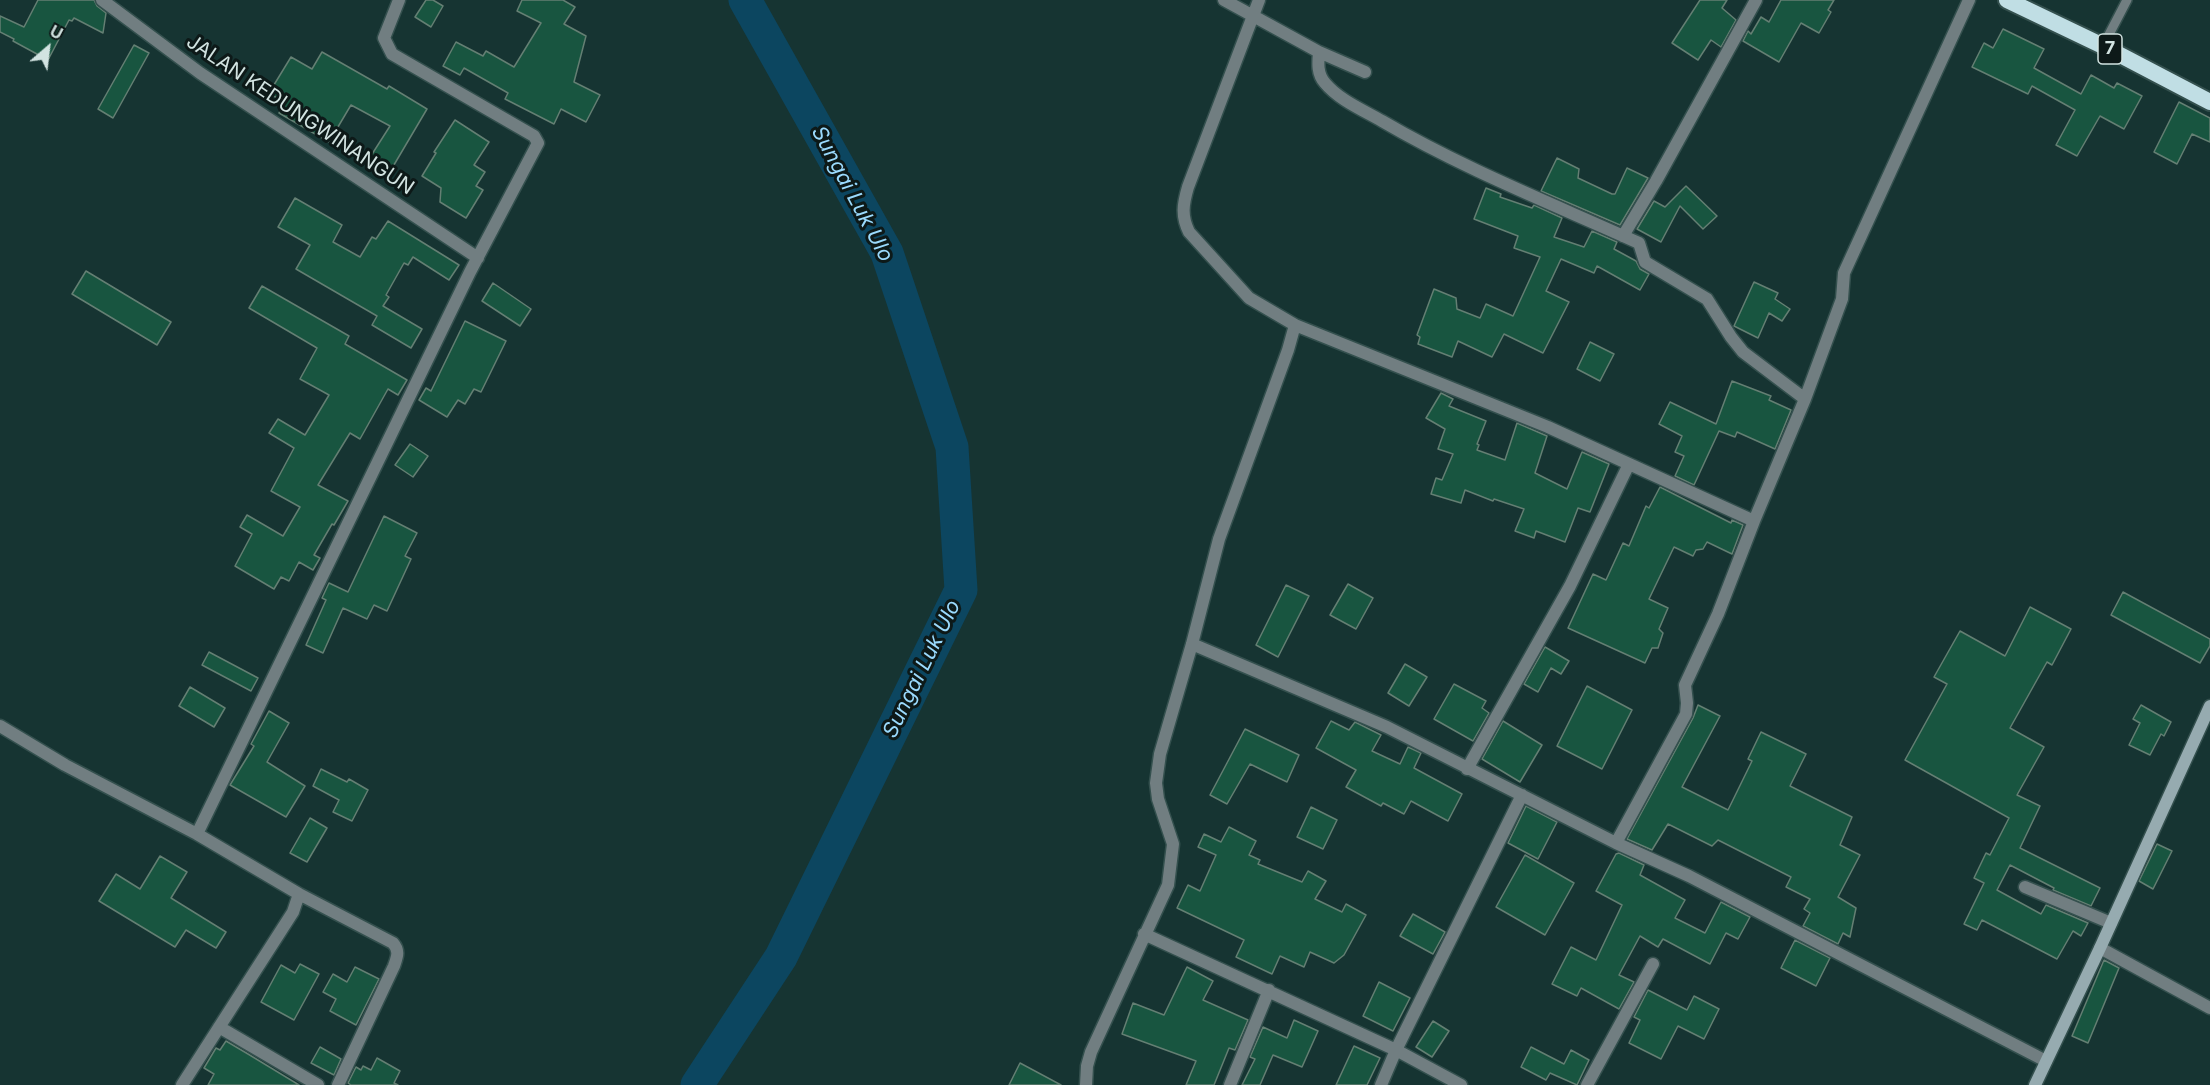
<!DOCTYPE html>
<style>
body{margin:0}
#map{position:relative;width:2210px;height:1085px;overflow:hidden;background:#163432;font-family:Inter,sans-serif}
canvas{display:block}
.north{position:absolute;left:18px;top:18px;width:60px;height:60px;-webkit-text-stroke:4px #0d1918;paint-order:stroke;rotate:28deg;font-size:16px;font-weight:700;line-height:24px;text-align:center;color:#d2e3e1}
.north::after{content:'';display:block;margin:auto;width:21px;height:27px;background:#d2e3e1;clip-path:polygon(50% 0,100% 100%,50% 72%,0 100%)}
</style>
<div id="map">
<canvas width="2210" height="1085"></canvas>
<div class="north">U</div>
</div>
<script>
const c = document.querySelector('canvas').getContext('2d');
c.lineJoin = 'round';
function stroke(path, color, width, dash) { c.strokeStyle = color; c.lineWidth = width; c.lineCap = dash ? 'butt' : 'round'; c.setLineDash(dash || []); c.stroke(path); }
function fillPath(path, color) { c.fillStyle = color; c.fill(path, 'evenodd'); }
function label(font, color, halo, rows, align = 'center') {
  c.font = font + ' Inter,sans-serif'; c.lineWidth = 6; c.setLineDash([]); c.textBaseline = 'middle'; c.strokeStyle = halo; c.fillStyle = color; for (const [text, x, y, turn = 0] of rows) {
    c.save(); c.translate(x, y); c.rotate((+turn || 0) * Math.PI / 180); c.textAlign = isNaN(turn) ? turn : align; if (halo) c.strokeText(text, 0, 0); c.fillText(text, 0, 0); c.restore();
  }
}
stroke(new Path2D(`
 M697,1085L781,957L961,590L952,447L887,253L745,0`), '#0c4660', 33);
const building = new Path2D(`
 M38,0H94L97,6L106,13L103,33L74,18L72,21L69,20L48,60L13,41L14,39L0,32V16L24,27Z
 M426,0H433L443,6L431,27L415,17Z
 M522,0H563L575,7L564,24L586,36L574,82L600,95L586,122L561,109L554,124L505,99L508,93L464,68L460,75L443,66L456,42L483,56L486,51L514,67L541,23L517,11Z
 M1700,0H1727L1722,8L1736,20L1721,47L1711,40L1698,60L1672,43Z
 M1781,0H1834L1828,10L1831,12L1819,33L1801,23L1779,62L1743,41L1748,31L1751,34L1761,17L1769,22Z
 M2003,29L2044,49L2034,68L2081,94L2091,75L2114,88L2117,83L2142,96L2124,129L2100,116L2077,156L2056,145L2075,110L2032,86L2028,94L1972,67L1984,43L1993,48Z
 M134,45L149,53L113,118L98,109Z
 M322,52L387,89L389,86L427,109L388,175L367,162L390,126L351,105L329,142L279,113L285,103L269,93L291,57L312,69Z
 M2179,102L2210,118V142L2192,134L2177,164L2154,152Z
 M455,120L489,142L474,165L485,172L476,186L483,190L466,218L440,202L441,188L422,176L436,153L434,152Z
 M1557,158L1579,169L1578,178L1612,194H1615L1627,168L1648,178L1620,225L1541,191Z
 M1686,186L1717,216L1703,229L1680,206L1661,242L1637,229L1654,201L1665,207Z
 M1486,188L1501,194L1500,197L1532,208L1534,205L1562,218L1554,237L1584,247L1592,231L1617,242L1614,249L1636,261L1640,269L1649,274L1640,290L1597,266L1594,273L1561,259L1546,291L1569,302L1543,353L1504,334L1492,357L1458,341L1452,357L1418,344L1420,337L1417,335L1434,289L1456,298L1457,309L1480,318L1486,304L1513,316L1540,257L1514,248L1518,236L1474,219Z
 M295,198L342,225L333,242L360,257L372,237L376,239L388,221L459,265L449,280L413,257L408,265L404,263L386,295L389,297L383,306L422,329L411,348L372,325L377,316L296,269L310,245L278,227Z
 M86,271L171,322L157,345L72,294Z
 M1754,282L1778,293L1775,299L1790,309L1782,321L1769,313L1758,338L1734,326Z
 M493,283L531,309L520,326L482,301Z
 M262,286L349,336L345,344L407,380L398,395L388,389L360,439L350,433L318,485L348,501L334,525L332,524L314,555L320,558L313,570L299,562L289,581L281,577L274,589L235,566L252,534L240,527L247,515L283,536L300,507L271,491L294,448L269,433L278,419L305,435L329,395L300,379L317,348L249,308Z
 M465,321L506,341L481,392L474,389L465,404L458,400L447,417L419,400L426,388L431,391Z
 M1590,342L1614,354L1600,381L1577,369Z
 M1732,381L1771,396L1769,400L1791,410L1775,449L1737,432L1735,437L1719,431L1694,485L1675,476L1684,456L1675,452L1682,436L1659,424L1670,402L1716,424Z
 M1441,393L1453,399L1449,406L1486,421L1477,444L1479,445L1477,450L1505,460L1517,423L1547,436L1535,473L1567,489L1582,452L1609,464L1590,512L1578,508L1565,542L1536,531L1534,538L1515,531L1524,509L1494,499L1493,501L1465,490L1461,503L1431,494L1436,478L1442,480L1453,454L1438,449L1445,429L1426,418Z
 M410,444L428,456L413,477L395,465Z
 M1660,487L1731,523L1732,520L1743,525L1732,554L1707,542L1703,549L1696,550L1693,556L1674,547L1649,599L1668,608L1659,629L1663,633L1658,648H1652L1645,663L1568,628L1593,574L1606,580L1623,543L1629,546L1646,506L1649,508Z
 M384,516L417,533L405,556L411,559L387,611L374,605L367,619L343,608L323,653L306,645L326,600L322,598L329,583L348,592Z
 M1348,584L1373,598L1356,629L1330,615Z
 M1286,585L1309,596L1278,657L1256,645Z
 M2123,592L2210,639V646L2200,663L2111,615Z
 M2030,607L2071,629L2052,665L2047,662L2010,728L2044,747L2017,795L2040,806L2020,848L2100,888L2091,906L2053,890L2054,888L2010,865L1997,890L2041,914L2046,905L2088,923L2081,936L2073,931L2057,959L1982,920L1977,930L1964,924L1984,883L1974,878L1986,853L1990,855L2009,818L1905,760L1947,684L1934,677L1960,631L2005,656Z
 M1545,647L1569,661L1561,674L1551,668L1538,692L1524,684Z
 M209,652L258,678L251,691L202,665Z
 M1405,664L1427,677L1409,706L1388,693Z
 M1454,684L1486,701L1482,708L1489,713L1473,741L1434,719Z
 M1587,686L1632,710L1602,769L1557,746Z
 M190,687L225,708L214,727L179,706Z
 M1698,705L1720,716L1682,787L1728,810L1752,761L1748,759L1761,732L1806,754L1790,786L1852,817L1840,845L1860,855L1838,897L1856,908L1850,937L1843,933L1838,944L1803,926L1810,913L1804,909L1810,899L1786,887L1791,877L1718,840L1712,846L1668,824L1652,850L1627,839L1693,718Z
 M2141,705L2171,722L2164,736L2161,734L2150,755L2129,745L2140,723L2133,719Z
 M269,711L289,723L267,762L305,786L286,817L230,785L254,746L251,744Z
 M1331,721L1349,730L1355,722L1381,735L1372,751L1400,764L1408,747L1421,753L1414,768L1462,794L1448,821L1411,801L1404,814L1383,803L1381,806L1346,787L1356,770L1316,748Z
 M1503,721L1542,745L1520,782L1482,759Z
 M1245,729L1299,755L1287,782L1250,764L1227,804L1210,795Z
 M321,769L347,782L349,779L368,790L352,821L333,812L339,800L313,786Z
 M1526,806L1557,822L1538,859L1508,843Z
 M1311,807L1337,820L1323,849L1297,837Z
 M310,818L327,828L307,862L290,853Z
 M1229,827L1256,841L1249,855L1260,860L1258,864L1302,882L1308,871L1326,881L1315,899L1342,912L1346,904L1366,915L1344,955L1334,963L1310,952L1304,967L1280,956L1272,974L1236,957L1244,940L1177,908L1188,885L1200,891L1216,855L1198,847L1204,834L1221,842Z
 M2157,844L2172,851L2153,889L2139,881Z
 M1619,853L1644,865L1640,875L1685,900L1675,918L1705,933L1721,902L1750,917L1738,939L1726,933L1710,964L1663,939L1658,947L1640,936L1619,975L1634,982L1619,1009L1581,988L1577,996L1552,984L1571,947L1596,960L1622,905L1596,891L1616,854Z
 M1525,855L1574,883L1545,935L1496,907Z
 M160,856L187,872L171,898L226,932L216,948L186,930L175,947L99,901L116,874L140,889Z
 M1413,914L1445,932L1433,954L1400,936Z
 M1795,940L1830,958L1816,986L1781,968Z
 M2104,960L2119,968L2088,1043L2072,1036Z
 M300,964L319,974L294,1020L261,1002L281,965L295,973Z
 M355,967L379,979L356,1025L330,1011L336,999L323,992L333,974L347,982Z
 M1187,967L1213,981L1203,1000L1248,1020L1235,1050L1229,1048L1214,1085H1186L1196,1061L1122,1034L1133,1003L1164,1015Z
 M1379,982L1410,998L1393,1031L1363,1016Z
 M1648,990L1687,1010L1694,996L1719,1009L1704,1039L1678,1026L1661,1059L1629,1043L1640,1020L1634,1017Z
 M1294,1020L1318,1031L1302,1067L1273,1055L1260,1085H1242L1255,1059L1250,1057L1263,1027L1287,1038Z
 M1433,1021L1449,1031L1432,1057L1416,1047Z
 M226,1041L248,1054L299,1085H208L214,1074L204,1068L216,1048L220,1050Z
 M1354,1046L1380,1058L1367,1085H1336Z
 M320,1047L341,1059L334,1075L311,1063Z
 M1531,1047L1564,1064L1571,1050L1589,1060L1577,1085L1550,1073L1546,1080L1521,1067Z
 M377,1058L400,1071L394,1083L398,1085H351L348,1083L356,1067L361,1070L363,1066L371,1070Z
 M1020,1063L1061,1085H1009Z`);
fillPath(building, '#185540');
stroke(building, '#647f73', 1.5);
const service = new Path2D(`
 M2103,46L2127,0`);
const minor = new Path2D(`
 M102,0L200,73L478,258
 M1224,0L1319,52L1365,72
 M1319,52C1318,63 1317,74 1325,83C1339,100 1363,110 1382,121C1464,169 1553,204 1639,243L1645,262L1707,299L1731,337L1743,352L1805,399
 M1623,236L1656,181L1756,0
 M1295,325L1548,427L1754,521
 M1192,644L1387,727L1616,843L1689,876L2046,1061
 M0,726L65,765L197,834L470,272L538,143L534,136L392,54L384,38L399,0
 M1467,769L1570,586L1629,464
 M1616,843L1686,714L1687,703L1685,685L1718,614L1754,521L1805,399L1842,299L1844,273L1969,0
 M2025,887L2111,923
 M299,894L393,943C400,951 397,957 394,966L338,1085
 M1144,934L1396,1050L1461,1085
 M2100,948L2210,1008
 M219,1027L318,1085
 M182,1085L293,912L299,894L197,834
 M1086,1085L1087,1066L1091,1052L1168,885L1173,844L1158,799L1156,783L1160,754L1192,644L1219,539L1288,350L1295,325L1249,298L1189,232C1181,216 1183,204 1188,187L1259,0
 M1230,1085L1269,990
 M1381,1085L1396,1050L1522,795
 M1587,1085L1653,964`);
const secondary = new Path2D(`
 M2035,1085L2100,948L2210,706`);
const trunk = new Path2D(`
 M2007,0L2103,46L2210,102`);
stroke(service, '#34504e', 12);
stroke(minor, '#34504e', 15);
stroke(secondary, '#34504e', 15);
stroke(trunk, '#34504e', 20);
stroke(service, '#717e81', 9);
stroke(minor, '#717e81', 12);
stroke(secondary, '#96abb0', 12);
stroke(trunk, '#c0dee4', 16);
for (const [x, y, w] of [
 [2110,49,24]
]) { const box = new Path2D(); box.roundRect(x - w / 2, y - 15, w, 30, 4.5); c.fillStyle = '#0d1918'; c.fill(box); stroke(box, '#d2e3e1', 1.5); }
label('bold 18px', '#d2e3e1', null, [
 ["7",2110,49]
]);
label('20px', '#d2e3e1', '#0d1918', [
 ["JALAN KEDUNGWINANGUN",300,115,34]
]);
label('italic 21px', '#9adafd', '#0d1918', [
 ["Sungai Luk Ulo",852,194,62],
 ["Sungai Luk Ulo",922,669,-64]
]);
</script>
